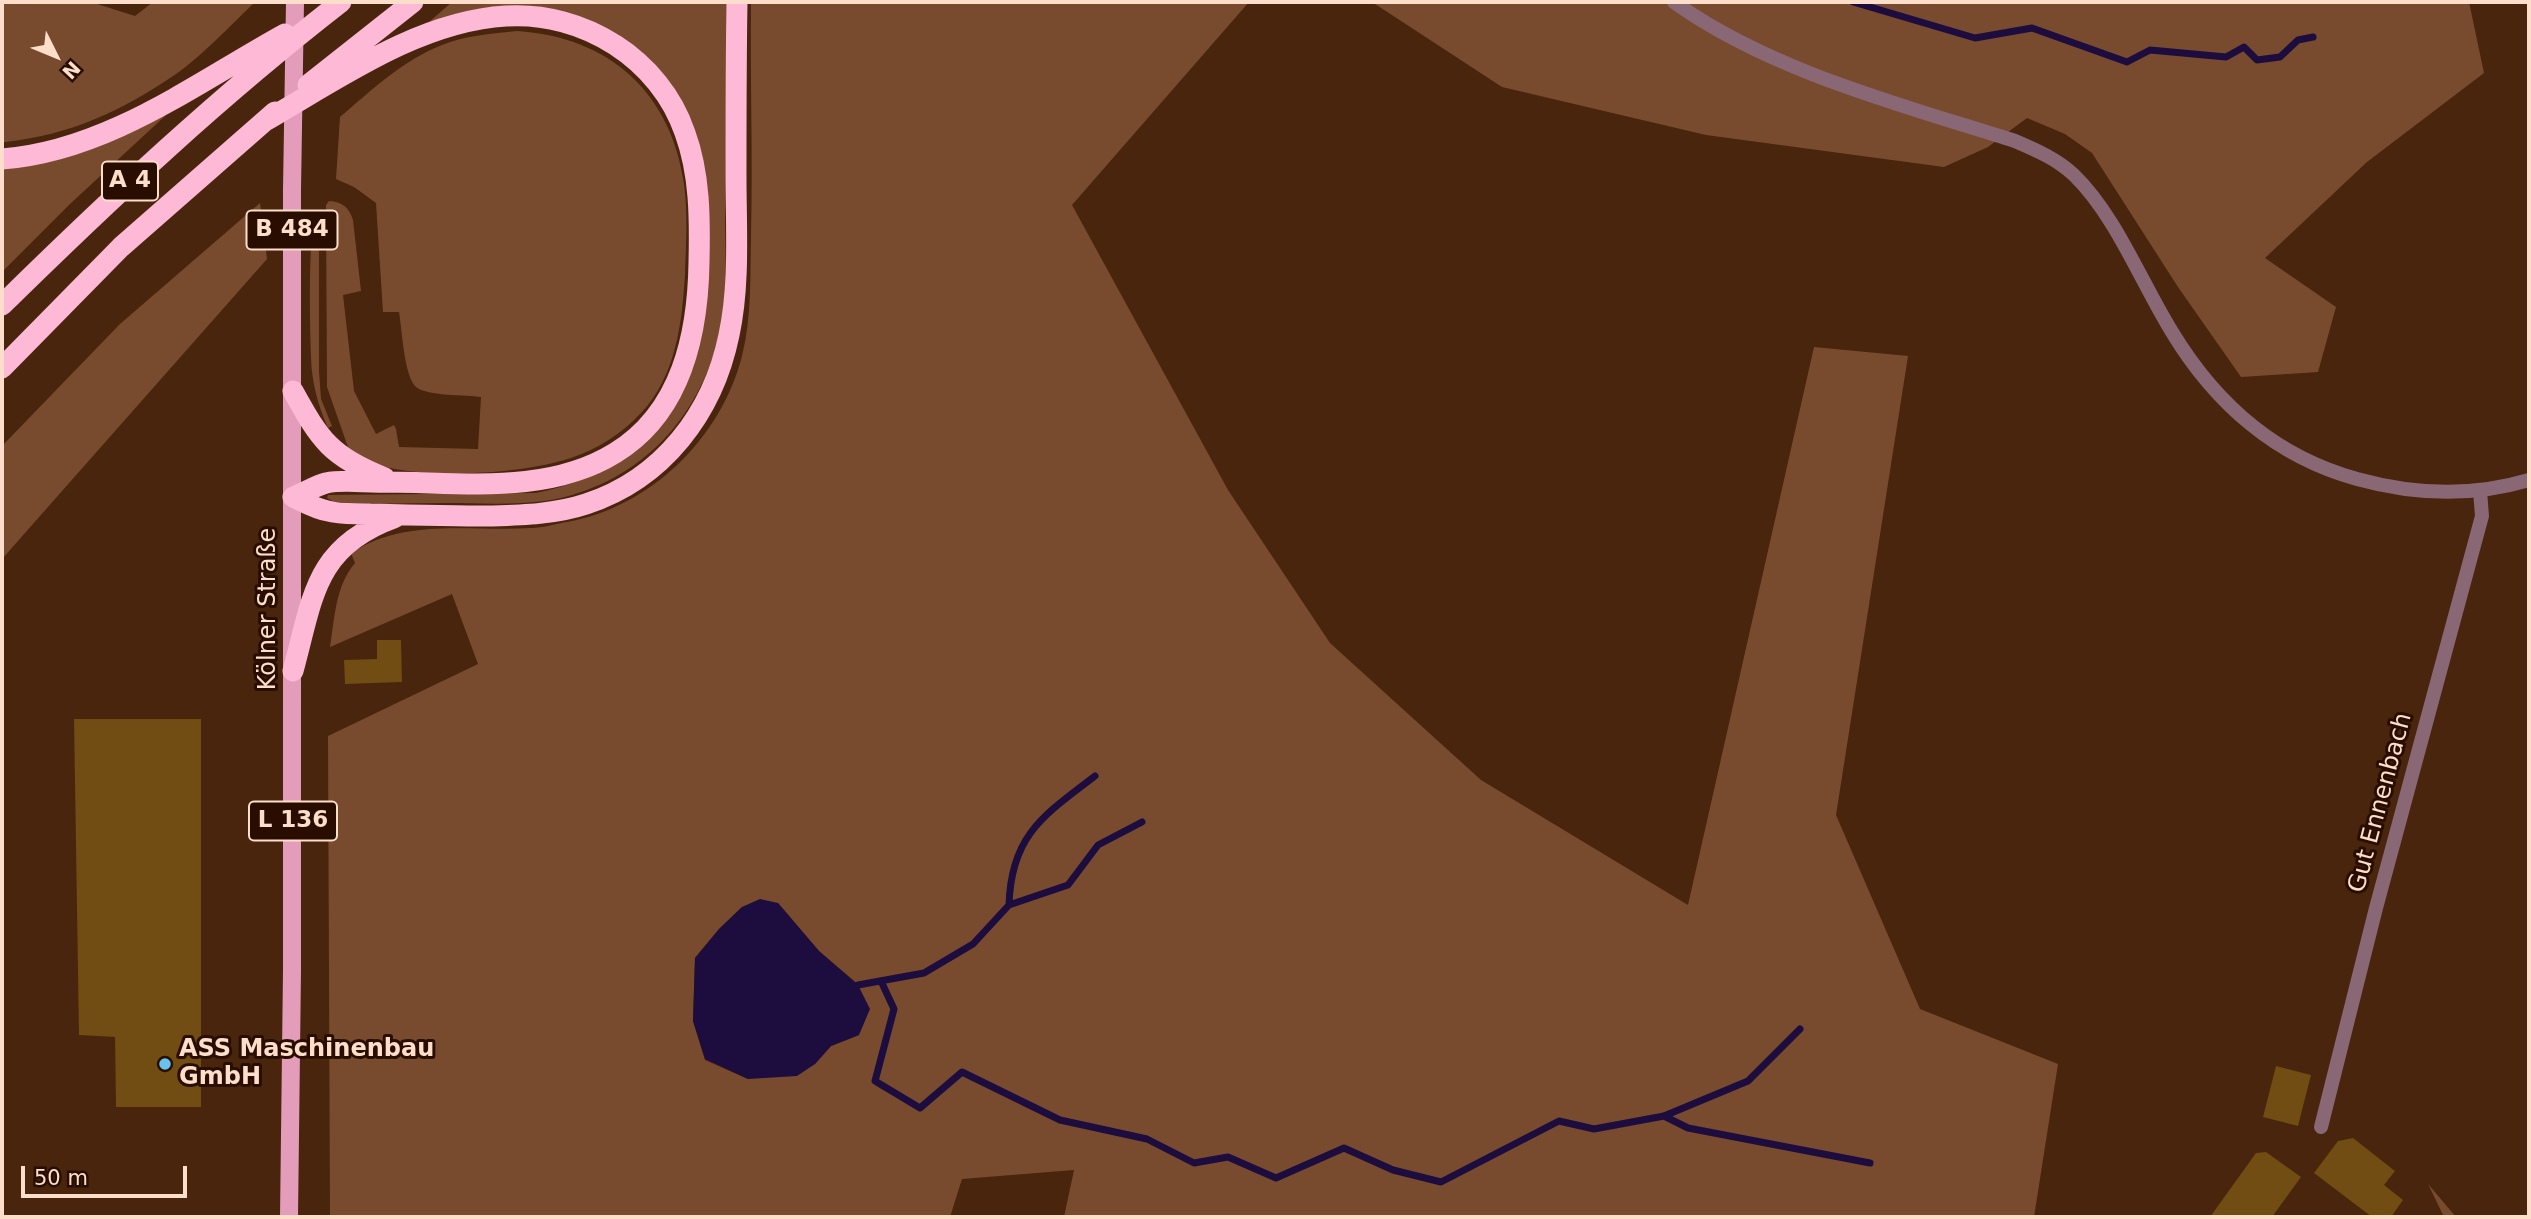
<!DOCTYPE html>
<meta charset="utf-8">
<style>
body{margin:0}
#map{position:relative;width:2531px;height:1219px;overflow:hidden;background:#48250c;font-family:"DejaVu Sans",sans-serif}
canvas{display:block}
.frame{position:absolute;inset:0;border:4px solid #fddecb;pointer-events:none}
.north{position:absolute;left:21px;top:21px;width:70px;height:70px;-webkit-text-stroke:5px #290e00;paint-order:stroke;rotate:133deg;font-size:19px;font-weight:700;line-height:28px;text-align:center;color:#fddecb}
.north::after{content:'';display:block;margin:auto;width:24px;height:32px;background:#fddecb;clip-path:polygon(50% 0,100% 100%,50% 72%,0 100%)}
.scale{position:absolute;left:21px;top:1166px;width:166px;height:32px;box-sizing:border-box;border:4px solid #fddecb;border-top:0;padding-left:9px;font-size:21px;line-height:24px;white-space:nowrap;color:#fddecb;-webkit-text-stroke:5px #290e00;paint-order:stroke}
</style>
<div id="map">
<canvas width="2531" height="1219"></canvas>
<div class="frame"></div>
<div class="north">N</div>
<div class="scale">50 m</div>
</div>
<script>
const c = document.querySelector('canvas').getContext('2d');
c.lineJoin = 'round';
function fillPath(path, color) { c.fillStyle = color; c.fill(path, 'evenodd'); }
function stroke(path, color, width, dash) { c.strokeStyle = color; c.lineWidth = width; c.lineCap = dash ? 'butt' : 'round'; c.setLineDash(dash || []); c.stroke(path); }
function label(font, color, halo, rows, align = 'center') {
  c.font = font + ' "DejaVu Sans",sans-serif'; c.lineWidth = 6; c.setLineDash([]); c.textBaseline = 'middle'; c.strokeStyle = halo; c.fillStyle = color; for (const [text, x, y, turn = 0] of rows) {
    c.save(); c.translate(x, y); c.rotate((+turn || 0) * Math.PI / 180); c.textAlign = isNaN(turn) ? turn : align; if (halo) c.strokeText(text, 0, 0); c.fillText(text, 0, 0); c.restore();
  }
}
fillPath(new Path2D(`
 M2,2H91L135,16L153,2H255C232,24 202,56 176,74C122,111 70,135 5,142H2Z
 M452,2H727C726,72 726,143 725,214C725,249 728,285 722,320C708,403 654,471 572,495C532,507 487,503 445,503C408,503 371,505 334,502L327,498L328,495L536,493C597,480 646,455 678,400L701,153L691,121L665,76L643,53L618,34L460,14L429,22Z
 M751,2H1249L1072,205L1228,490L1330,643L1481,780L1688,905L1814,347L1908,356L1836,815L1920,1009L2058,1064L2034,1217H1064L1074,1170L962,1179L950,1217H330L328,736L478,664L452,594L330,647C335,617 335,587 355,563L351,553C407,517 468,532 531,528C543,528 555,524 567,522C651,507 721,438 742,356C752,317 750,275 751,235C753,157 750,79 751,2ZM778,903L819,951L859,985V1035L831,1046L815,1064L748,1079L705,1060L693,1021L695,958L719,929L742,907Z
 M1372,2H2469L2484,73L2367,162L2265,258L2336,307L2318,372L2241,377L2178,287L2092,153L2065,134L2027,118L1988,147L1944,167L1706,135L1502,87Z
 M517,31C609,37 671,92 684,184C688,214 686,245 685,274C682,323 676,376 641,413C600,457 550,467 493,472C460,474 414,475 382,466C371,463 359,455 349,450L327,387L326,205L329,201C342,202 349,207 353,220L361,291L343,295L354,391L376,434L394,425L396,429L399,447L478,449L481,397C467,395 426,396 416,387C404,376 402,329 399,312H383L376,203L354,187L336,179L340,117C372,90 403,60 442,45C466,35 492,34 517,31Z
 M164,115L165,116L70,204L2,272V168C61,166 112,139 164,115Z
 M260,203L267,259L2,559V446L120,324Z
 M317,211L319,222V371L321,399L332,426L328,428C320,410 314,391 312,371C310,348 307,223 317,211Z
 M2428,1184L2456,1217H2444Z`), '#794b2e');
fillPath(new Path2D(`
 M760,899L778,903L819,951L858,985L870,1009L859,1035L831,1046L815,1064L797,1076L748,1079L705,1059L693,1021L695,958L719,929L742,907Z`), '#1d0d3e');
stroke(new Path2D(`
 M1853,2L1975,38L2032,28L2127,62L2150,50L2226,57L2244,47L2257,60L2280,57L2298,40L2313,37
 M1009,905C1011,835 1044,815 1095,776
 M881,981L894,1009L875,1081L920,1108L962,1072L1060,1120L1147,1139L1194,1163L1228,1157L1276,1178L1344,1148L1393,1170L1441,1182L1559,1121L1594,1129L1664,1116L1748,1081L1800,1029
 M858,985L924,973L973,944L1009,905L1068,885L1098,845L1142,822
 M1664,1116L1688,1128L1870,1163`), '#1d0d3e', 7);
fillPath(new Path2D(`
 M377,640H401L402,682L345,684L344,660L377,659Z
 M74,719H201V1107H116L115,1037L79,1035Z
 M2276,1066L2311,1075L2298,1126L2263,1117Z
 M2353,1138L2395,1171L2384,1185L2403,1200L2391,1217H2372L2314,1173L2338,1141Z
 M2266,1152L2301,1177L2272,1217H2210L2256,1153Z`), '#714c13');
stroke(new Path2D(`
 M2321,1127L2376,908L2482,516L2480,491`), '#896775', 14);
stroke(new Path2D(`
 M1674,2C1770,71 1902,105 2015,141C2036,150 2057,159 2074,175C2116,216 2141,282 2172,332C2215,403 2276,457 2357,479C2415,495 2472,497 2529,480`), '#896775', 14);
stroke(new Path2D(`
 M289,1217L292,970V189L295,2`), '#e39dbb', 18);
stroke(new Path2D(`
 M308,85L413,2
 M265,121C338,79 419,21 506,16C583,11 660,59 685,133C700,174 700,219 699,262C698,334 682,412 615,453C547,495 462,482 385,482C366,483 344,479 326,483C315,486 304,493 293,497
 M2,159C107,151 196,83 285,34
 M2,305C111,198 220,96 341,2
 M2,368L121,247L275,112
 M293,391C320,440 331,457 385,478
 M293,497C304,502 316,509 328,511C341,515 357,513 370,514C410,515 451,516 492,516C523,515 556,514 586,504C663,479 713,413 729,335C740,284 736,228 736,177C736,118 736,60 737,2
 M293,671C313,598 314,547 394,518`), '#fdb9d5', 21);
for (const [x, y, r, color] of [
 [165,1064,7,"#69c3f1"]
]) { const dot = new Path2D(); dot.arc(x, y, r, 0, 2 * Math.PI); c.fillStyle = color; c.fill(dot); stroke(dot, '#290e00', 2.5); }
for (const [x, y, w] of [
 [130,181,56],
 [292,230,91],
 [293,821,88]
]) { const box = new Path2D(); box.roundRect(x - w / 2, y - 19.5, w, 39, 5); c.fillStyle = '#290e00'; c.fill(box); stroke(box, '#fddecb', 2); }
label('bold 23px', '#fddecb', null, [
 ["A 4",130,181],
 ["B 484",292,230],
 ["L 136",293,821]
]);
label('24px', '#fddecb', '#290e00', [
 ["Kölner Straße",269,609,-90],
 ["Gut Ennenbach",2381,803,-75]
]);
label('bold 24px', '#fddecb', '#290e00', [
 ["ASS Maschinenbau",179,1050],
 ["GmbH",179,1078]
], 'left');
</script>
